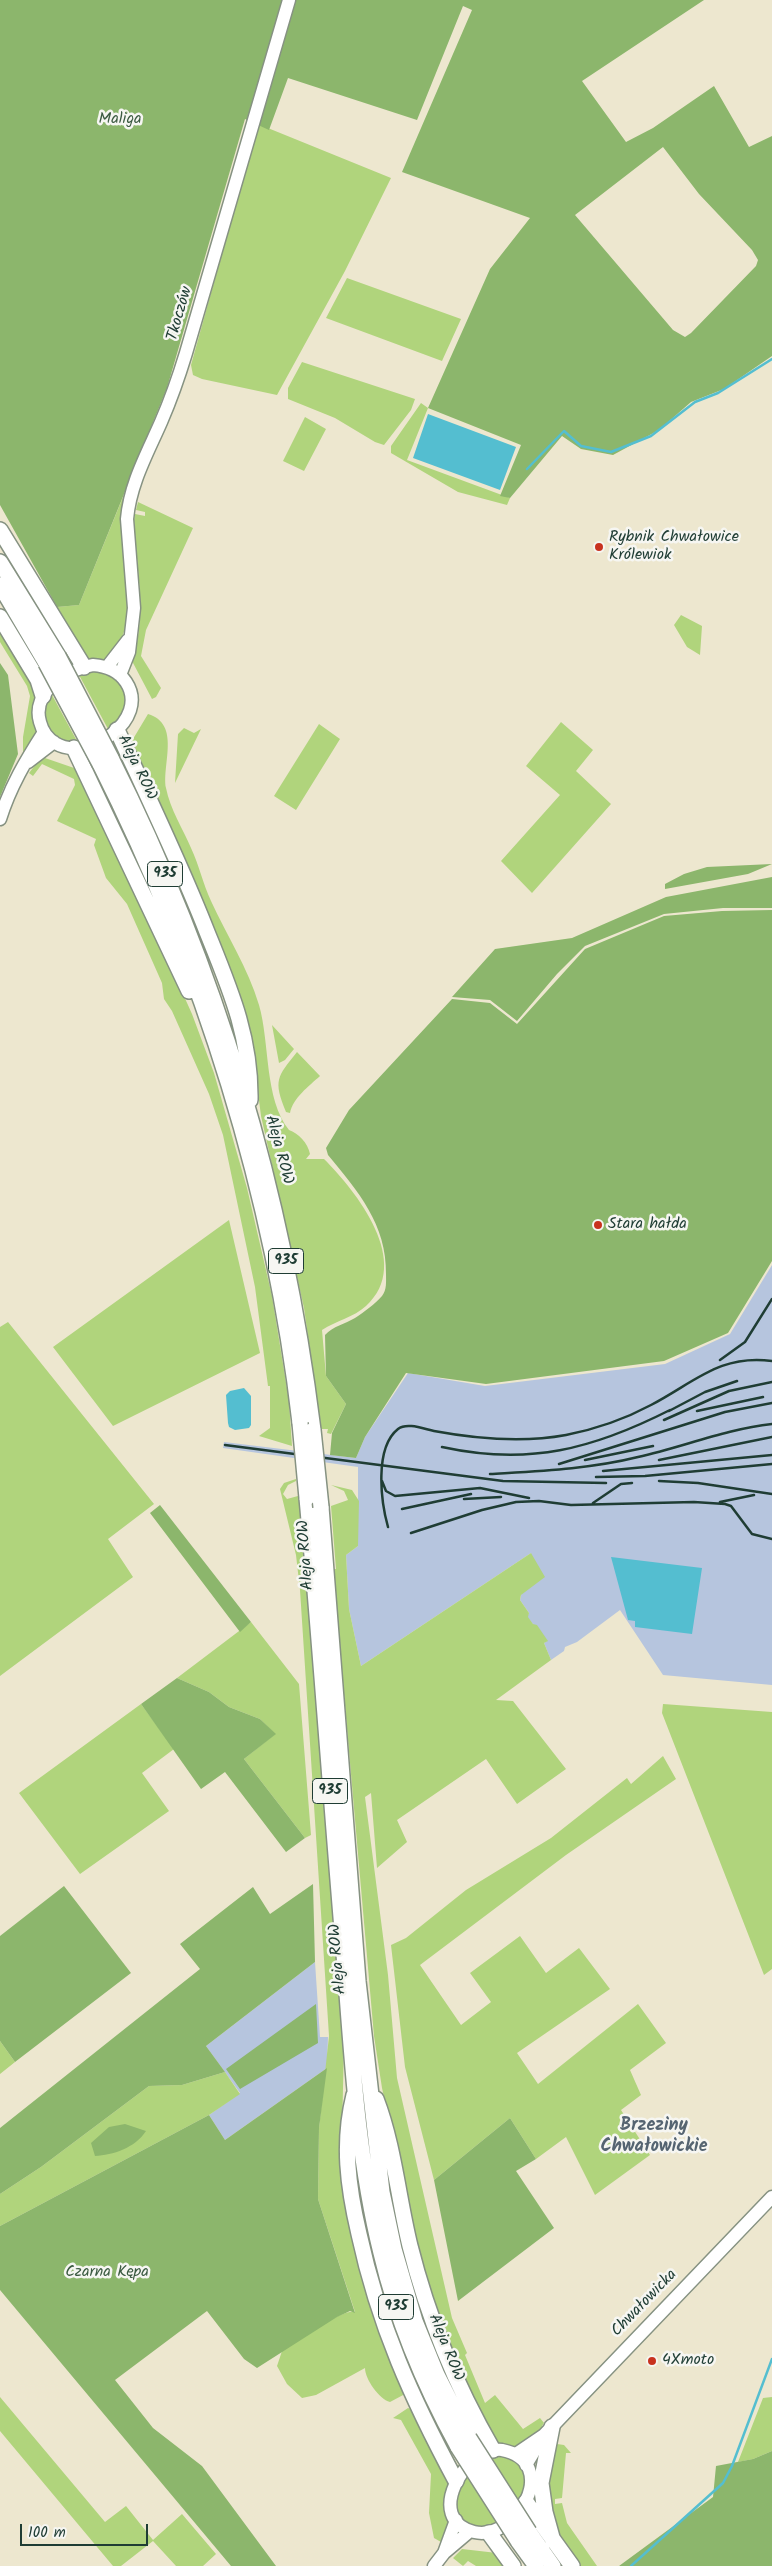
<!DOCTYPE html>
<meta charset="utf-8">
<style>
body{margin:0}
#map{position:relative;width:772px;height:2566px;overflow:hidden;background:#ede7cf;font-family:Kalam,sans-serif}
canvas{display:block}
.scale{position:absolute;left:20px;top:2524px;width:128px;height:22px;box-sizing:border-box;border:2px solid #1f3d34;border-top:0;padding-left:6px;font-size:15px;line-height:18px;white-space:nowrap;color:#1f3d34;-webkit-text-stroke:4px #f6f6f2;paint-order:stroke}
</style>
<div id="map">
<canvas width="772" height="2566"></canvas>
<div class="scale">100 m</div>
</div>
<script>
const c = document.querySelector('canvas').getContext('2d');
c.lineJoin = 'round';
function fillPath(path, color) { c.fillStyle = color; c.fill(path, 'evenodd'); }
function stroke(path, color, width, dash) { c.strokeStyle = color; c.lineWidth = width; c.lineCap = dash ? 'butt' : 'round'; c.setLineDash(dash || []); c.stroke(path); }
function label(font, color, halo, rows, align = 'center') {
  c.font = font + ' Kalam,sans-serif'; c.lineWidth = 5; c.setLineDash([]); c.textBaseline = 'middle'; c.strokeStyle = halo; c.fillStyle = color; for (const [text, x, y, turn = 0] of rows) {
    c.save(); c.translate(x, y); c.rotate((+turn || 0) * Math.PI / 180); c.textAlign = isNaN(turn) ? turn : align; if (halo) c.strokeText(text, 0, 0); c.fillText(text, 0, 0); c.restore();
  }
}
fillPath(new Path2D(`
 M772,1265V1685L663,1675L620,1610L577,1642L565,1647L564,1651L551,1660L544,1643L547,1641L527,1617L529,1613L520,1600L531,1553L361,1666L349,1609L346,1555L358,1546V1467L223,1448L224,1442L356,1458L365,1437L408,1373L485,1386L665,1364L730,1334Z
 M315,1962L320,2037H328L327,2068L225,2140L209,2115L240,2093L206,2046Z`), '#b6c5de');
fillPath(new Path2D(`
 M258,124L391,178L345,271L277,395L202,379L193,375L191,365Z
 M347,278L461,319L442,361L326,318Z
 M302,362L415,399L411,410L384,445L375,442L335,418L288,399V388Z
 M421,403L428,408L407,460L510,498L507,505L458,492L391,453V446Z
 M305,417L326,429L304,471L283,461Z
 M125,492C124,501 122,510 122,519C120,566 144,621 108,660C101,661 91,661 85,656C74,646 64,620 57,607L79,605Z
 M138,502L193,528L146,630L141,656L161,688L156,697L152,699L132,661C148,614 136,569 134,520L135,514L145,516V512L136,510Z
 M681,615L702,626L700,655L687,647L674,625Z
 M0,625L37,689V732L23,753V737L30,696L27,686L0,642Z
 M92,671C128,670 137,710 108,729L79,675Z
 M51,693L78,743C73,742 67,742 62,740C43,733 40,708 51,693Z
 M148,714C181,724 162,764 166,788C170,809 183,829 191,848C199,865 203,884 211,901C227,936 248,968 259,1005C270,1043 264,1099 289,1130C298,1133 308,1143 310,1154L306,1159H324C356,1191 414,1263 366,1306C354,1317 336,1321 322,1330L326,1376L346,1404L331,1434L327,1433L328,1429H321L304,1308L261,1116L252,1046L130,744Z
 M561,722L593,750L576,771L611,804L532,893L501,861L560,795L526,766Z
 M319,724L340,739L296,810L274,796Z
 M184,728L194,733L201,729L175,783L178,734Z
 M45,758L77,769L125,865L192,1014L214,1073L247,1188L272,1296L289,1401L292,1446L259,1436L270,1428V1386H268L255,1287L223,1135L209,1094L172,1011L164,999L162,983L127,904L106,878L94,845L96,839L57,821L75,785L74,779L42,764L33,776L29,773L40,759Z
 M272,1025L294,1049L285,1060L279,1063Z
 M297,1052L320,1076C309,1086 293,1098 290,1113L286,1112C273,1080 277,1077 297,1052Z
 M229,1220L260,1353L113,1426L53,1347Z
 M8,1322L154,1504L108,1539L133,1577L0,1676V1327Z
 M296,1479V1481L288,1485L283,1494L287,1499L298,1496L300,1498L344,2043L342,2133L405,2394L390,2402C379,2399 365,2379 365,2368L316,2395L302,2398L287,2384L277,2366L282,2351C296,2342 340,2309 355,2312L318,2199L319,2128L329,2036L300,1590L296,1555L280,1489L284,1483Z
 M331,1485L352,1490L359,1501L358,1546L346,1555L349,1609L361,1666L531,1553L545,1577L521,1595L520,1600L529,1613L528,1617L533,1624L537,1625L548,1641L544,1643L551,1660L496,1700L513,1701L566,1769L517,1804L486,1759L397,1820L407,1842L377,1868L371,1793L365,1797L388,1975L397,2078L452,2318L467,2353L465,2355L485,2403L495,2395L523,2429L540,2418L544,2423L542,2426L543,2428L517,2448L498,2444L481,2419L428,2294L382,2088L374,2036L333,1569H336L331,1506L348,1500L344,1491Z
 M251,1622L299,1684L311,1835L305,1838L244,1759L275,1734L260,1719L229,1707L209,1692L177,1678Z
 M141,1704L174,1749L142,1773L169,1811L80,1874L19,1793Z
 M663,1704L772,1712V1969L764,1975L662,1713Z
 M663,1756L676,1779L566,1855L420,1965L461,2025L491,2002L470,1973L520,1936L546,1973L579,1948L610,1989L517,2053L538,2084L638,2004L666,2043L630,2070L641,2095L621,2110L650,2155L595,2195L566,2137L536,2159L510,2118L434,2180L405,2067L391,1945L406,1938L466,1890L551,1838L627,1778L631,1784Z
 M0,2041L15,2062L0,2074Z
 M225,2072L240,2094L209,2115L0,2226V2194L41,2167L149,2086L182,2085Z
 M0,2397L105,2522L126,2506L153,2540L182,2514L216,2554L203,2566H176L153,2541L121,2566H113L0,2431Z
 M772,2397V2451L753,2459L738,2462L763,2398Z
 M408,2408L413,2410L449,2481L446,2496L451,2520L444,2540L441,2542L434,2538L429,2513L431,2474L401,2420L393,2418Z
 M557,2444L564,2445L571,2453H566L562,2498L555,2499V2504L562,2503L567,2523L597,2566H580C573,2556 564,2545 558,2534C545,2508 544,2470 557,2444Z
 M502,2455C506,2457 512,2458 516,2461C549,2485 485,2556 459,2515C448,2496 472,2462 490,2456C493,2455 498,2456 502,2455Z
 M462,2549L497,2553L508,2566H476L468,2561L463,2566L453,2558Z`), '#b0d47c');
fillPath(new Path2D(`
 M0,0H704L582,81L626,142L653,128L714,86L749,147L772,136V356L724,389L691,402L659,430L613,455L581,449L562,436L510,498L500,496L521,445L428,408L490,269L530,218L402,172L472,10L463,6L417,120L288,78L269,130L245,119L167,388L79,605L57,607L0,505ZM663,147L699,194L752,250L758,260L756,266L691,333L685,337L673,330L575,215Z
 M0,663L8,675L18,754L0,797Z
 M772,864L748,874L665,889V884L684,874L707,867Z
 M772,877V908H723L664,914L585,946L557,974L517,1021L490,1000L452,997L495,949L572,938L666,897Z
 M772,910V1261L728,1333L664,1361L486,1384L406,1373L365,1437L356,1458L330,1455L332,1433L346,1404L326,1376L325,1335C333,1326 345,1324 355,1318C364,1312 375,1304 382,1296C387,1290 386,1281 386,1274C387,1225 358,1191 328,1155L326,1148L349,1110L452,999L490,1003L517,1024L585,949L664,916L722,911Z
 M160,1505L251,1622L240,1632L150,1513Z
 M177,1678L209,1692L229,1707L260,1719L276,1734L244,1759L305,1838L286,1852L225,1772L201,1789L141,1704Z
 M313,1884L315,1962L206,2046L225,2072L182,2085L149,2086L41,2167L0,2194V2128L200,1969L180,1944L253,1887L270,1914Z
 M64,1886L131,1973L15,2062L0,2041V1936Z
 M316,2004L318,2043L240,2089L226,2069Z
 M327,2068L319,2128L318,2199L355,2313L350,2311L337,2317L257,2368L244,2359L207,2311L115,2380L153,2428L202,2466L276,2566H231L0,2290V2226L209,2115L225,2140Z
 M510,2118L536,2159L516,2171L554,2228L458,2301L434,2180Z
 M125,2124L146,2131C135,2148 113,2155 95,2156L91,2143L109,2127Z
 M772,2451V2566H619L713,2497L716,2466L753,2459Z`), '#8cb66c');
fillPath(new Path2D(`
 M428,414L516,447L500,490L413,458Z
 M244,1388L251,1396V1425L249,1428L235,1430L229,1427L228,1423L226,1395L230,1391Z
 M611,1557L702,1568L692,1634L635,1627V1621L628,1620Z`), '#54bed0');
stroke(new Path2D(`
 M527,469L564,431L581,446L611,452L651,436L695,402L718,393L772,359
 M631,2566L723,2483L732,2466L772,2359`), '#54bed0', 2.5);
const secondary = new Path2D(`
 M93,665C106,666 118,670 126,682C151,720 87,763 55,743C47,738 42,730 40,722C31,692 67,669 93,665Z
 M107,667L128,640
 M120,675L129,652L134,608L127,519C130,484 147,454 161,422C171,399 179,376 186,353L289,0
 M28,762L54,742
 M0,819C10,787 26,760 44,732
 M502,2450C562,2462 517,2542 474,2532C423,2520 465,2446 502,2450Z
 M516,2454L544,2435L772,2197
 M526,2465L544,2435
 M444,2553L456,2520
 M434,2566L444,2553L470,2531`);
const primary = new Path2D(`
 M0,530L84,667
 M0,562L58,656
 M0,585L46,663
 M0,617L38,680L43,696
 M117,730C148,797 180,863 207,932C230,989 251,1037 250,1100
 M74,748L189,991
 M111,758C217,969 284,1196 313,1430
 M100,764C203,969 274,1195 300,1423
 M307,1498C320,1641 330,1786 342,1929C351,2037 355,2148 381,2253C397,2321 424,2385 458,2447
 M321,1507L358,1981L382,2192L394,2249L415,2321L437,2375L469,2438
 M354,2095C342,2143 348,2187 359,2234C379,2326 412,2399 456,2481
 M376,2099C394,2146 398,2197 410,2246C428,2318 456,2386 493,2450
 M552,2427L541,2483L545,2512L553,2541
 M526,2502L572,2566
 M529,2532L553,2566
 M489,2533L513,2566
 M518,2541L536,2566`);
stroke(secondary, '#869282', 15);
stroke(primary, '#869282', 18);
stroke(secondary, '#fff', 12);
stroke(primary, '#fff', 15);
stroke(new Path2D(`
 M720,1360L745,1342L772,1299
 M669,1411L705,1392L737,1381
 M697,1411L763,1397
 M664,1420L729,1391L772,1382
 M225,1445L503,1481L606,1483
 M442,1447C529,1466 593,1449 670,1410
 M585,1460L653,1446
 M659,1460L772,1437
 M559,1464L725,1412L772,1403
 M603,1471L772,1455
 M490,1474C539,1471 590,1469 638,1457C683,1447 726,1429 772,1424
 M596,1477L645,1476L772,1464
 M382,1481L386,1491L395,1496L480,1488L529,1498
 M659,1481L698,1483L772,1494
 M464,1499L501,1497
 M720,1502L754,1495
 M593,1503L621,1484L632,1483
 M402,1509L471,1494
 M388,1527C381,1502 374,1448 398,1429C407,1422 424,1429 434,1431C477,1439 523,1443 566,1435C596,1429 625,1419 651,1405C695,1382 720,1354 772,1361
 M411,1533L482,1510L516,1502L539,1501L571,1505L694,1502L725,1504L731,1506L752,1534L772,1539`), '#1f3d34', 2.5);
const primaryBridge = new Path2D(`
 M58,656L111,758
 M46,663L100,764
 M300,1423L307,1498
 M313,1430L321,1507
 M469,2438L529,2532
 M458,2447L518,2541`);
stroke(primaryBridge, '#869282', 18, []);
stroke(primaryBridge, '#fff', 15);
for (const [x, y, r, color] of [
 [599,547,5,"#c8321e"],
 [598,1225,5,"#c8321e"],
 [652,2361,5,"#c8321e"]
]) { const dot = new Path2D(); dot.arc(x, y, r, 0, 2 * Math.PI); c.fillStyle = color; c.fill(dot); stroke(dot, '#f6f6f2', 2); }
for (const [x, y, w] of [
 [165,874,35],
 [286,1261,35],
 [330,1791,35],
 [396,2307,35]
]) { const box = new Path2D(); box.roundRect(x - w / 2, y - 12.5, w, 25, 4); c.fillStyle = '#f6f6f2'; c.fill(box); stroke(box, '#1f3d34', 1); }
label('bold 15px', '#1f3d34', null, [
 ["935",165,874],
 ["935",286,1261],
 ["935",330,1791],
 ["935",396,2307]
]);
label('16px', '#3c5b42', '#f6f6f2', [
 ["Maliga",120,120],
 ["Czarna Kępa",107,2273]
]);
label('16px', '#1f3d34', '#f6f6f2', [
 ["Tkoczów",181,314,-74],
 ["Aleja ROW",136,768,64],
 ["Aleja ROW",278,1150,75],
 ["Aleja ROW",307,1555,-94],
 ["Aleja ROW",339,1959,-95],
 ["Chwałowicka",645,2304,-46],
 ["Aleja ROW",445,2348,68]
]);
label('16px', '#1f3d34', '#f6f6f2', [
 ["Rybnik Chwałowice",609,538],
 ["Królewiok",609,556],
 ["Stara hałda",608,1225],
 ["4Xmoto",662,2361]
], 'left');
label('bold 18px', '#556471', '#f6f6f2', [
 ["Brzeziny",654,2127],
 ["Chwałowickie",654,2148]
]);
</script>
